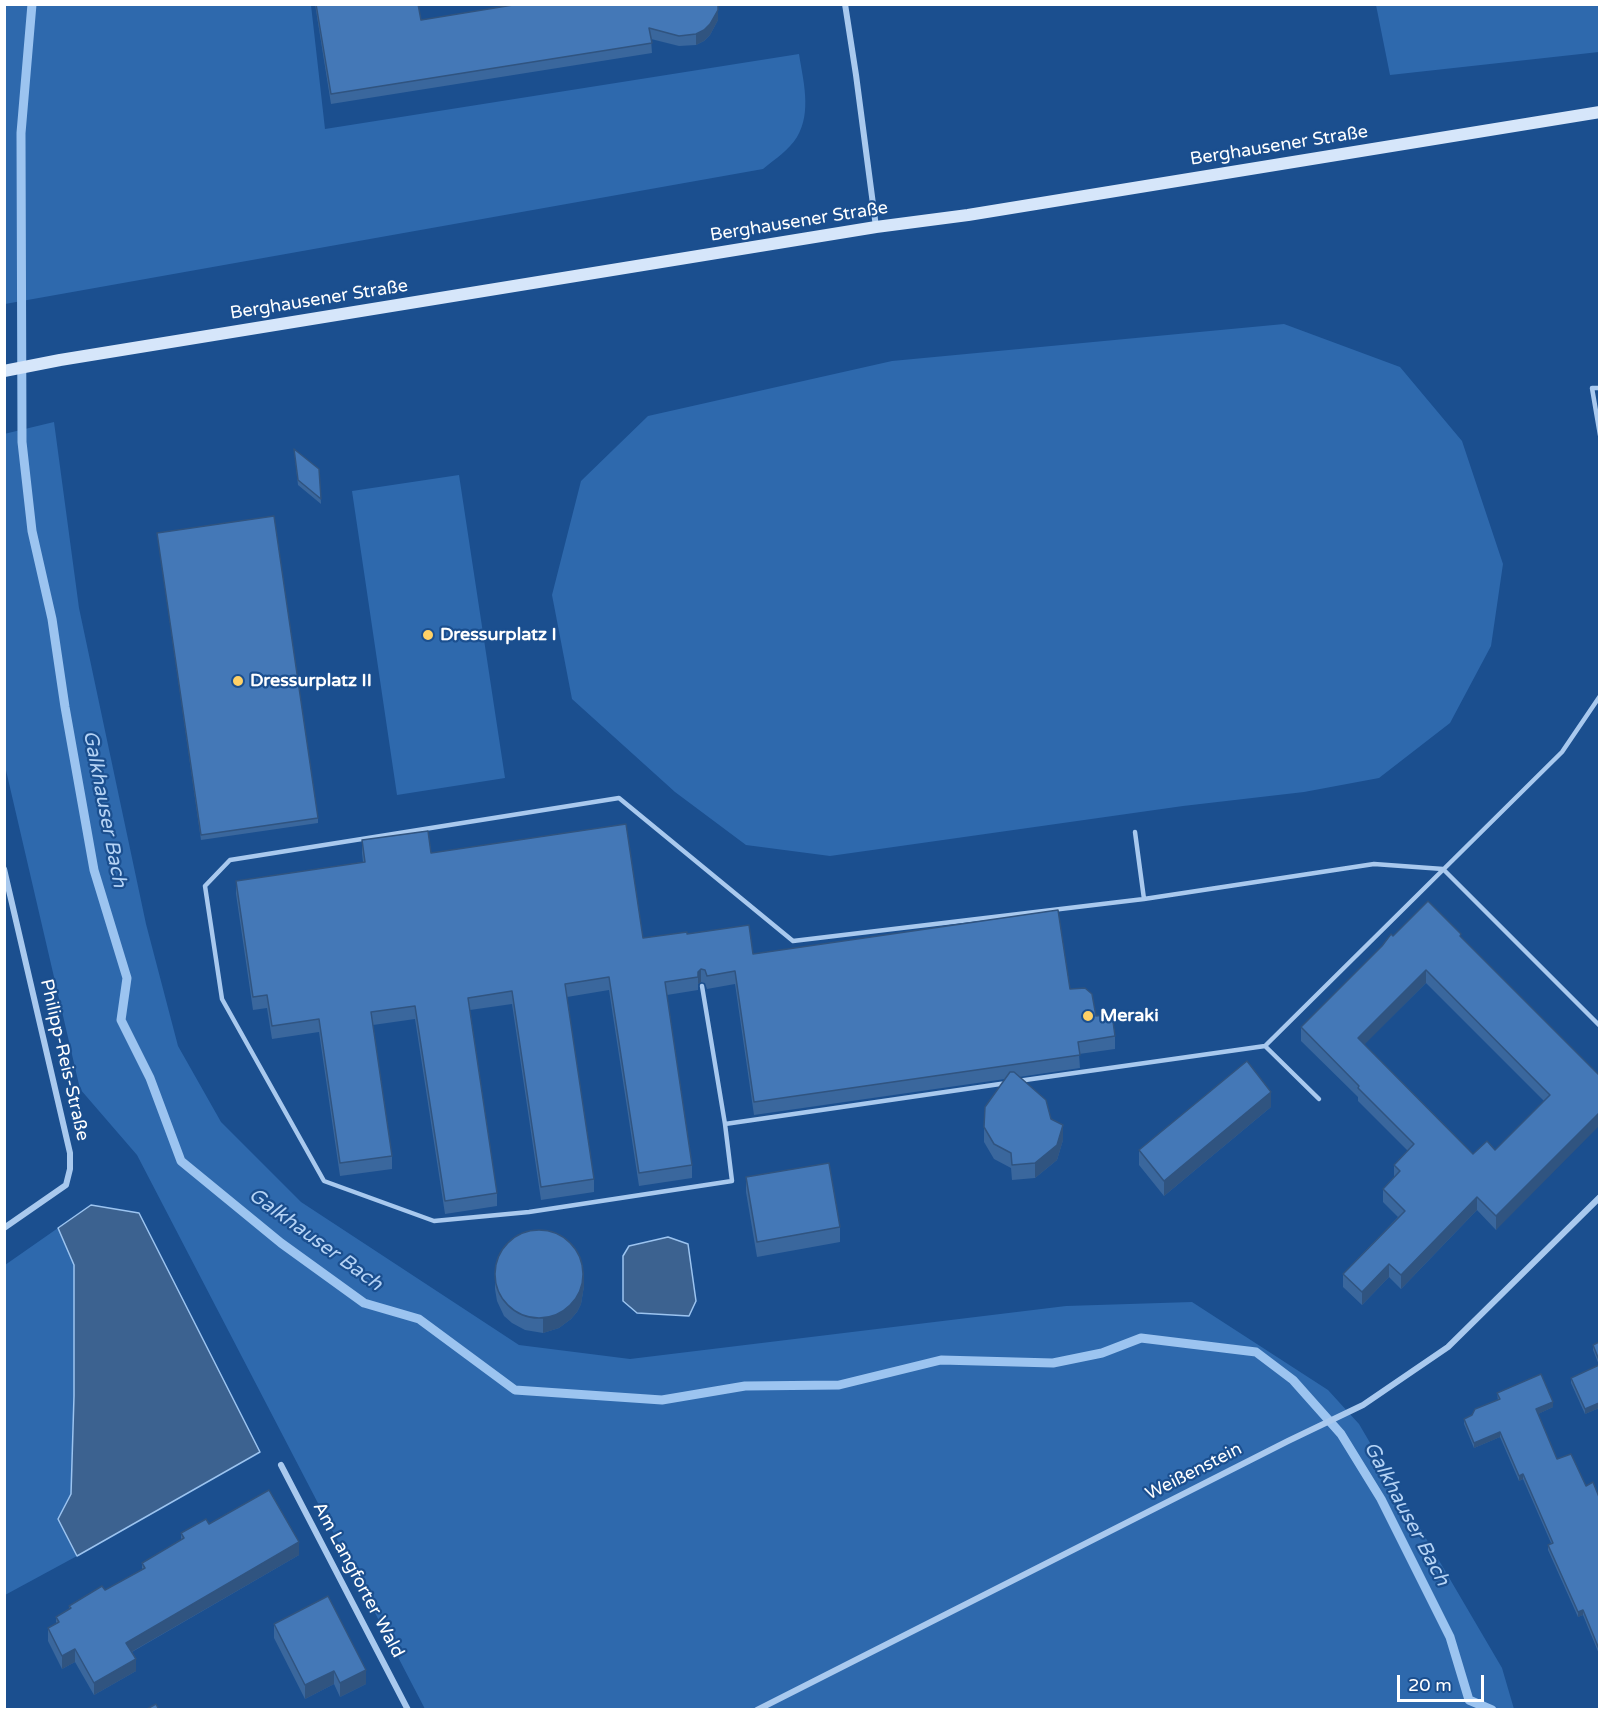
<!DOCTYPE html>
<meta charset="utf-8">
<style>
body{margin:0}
#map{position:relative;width:1604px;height:1714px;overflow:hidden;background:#1b4f8f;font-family:"Varela Round",sans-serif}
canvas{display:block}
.frame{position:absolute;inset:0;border:6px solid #fff;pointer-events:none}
.scale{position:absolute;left:1397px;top:1675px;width:87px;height:27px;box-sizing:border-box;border:3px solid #fff;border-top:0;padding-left:8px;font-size:18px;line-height:21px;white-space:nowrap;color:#fff;-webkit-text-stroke:4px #1b4f8f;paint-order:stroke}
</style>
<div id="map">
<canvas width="1604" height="1714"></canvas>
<div class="frame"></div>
<div class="scale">20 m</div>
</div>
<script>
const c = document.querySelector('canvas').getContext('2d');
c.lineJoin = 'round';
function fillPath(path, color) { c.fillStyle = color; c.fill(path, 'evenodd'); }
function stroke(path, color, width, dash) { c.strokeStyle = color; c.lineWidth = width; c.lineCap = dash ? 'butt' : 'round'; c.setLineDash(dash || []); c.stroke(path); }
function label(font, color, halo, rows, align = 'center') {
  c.font = font + ' "Varela Round",sans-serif'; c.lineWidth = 4.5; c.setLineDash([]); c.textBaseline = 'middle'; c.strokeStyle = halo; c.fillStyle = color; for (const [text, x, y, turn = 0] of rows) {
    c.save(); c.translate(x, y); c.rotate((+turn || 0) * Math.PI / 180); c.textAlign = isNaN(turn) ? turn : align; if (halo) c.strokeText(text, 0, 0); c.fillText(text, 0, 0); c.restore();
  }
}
fillPath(new Path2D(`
 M5,4L311,5L325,129L799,54C803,80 812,112 797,137C789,150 775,159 763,169L5,304Z
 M1376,5H1599V52L1390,75Z
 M1284,324L1400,367L1462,441L1503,564L1491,646L1450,723L1379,778L1304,792L1183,806L830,856L746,845L675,792L572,699L552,595L581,481L648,416L892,361Z
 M54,422L79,608L146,924L178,1046L221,1122L301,1202L519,1345L630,1359L1066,1306L1192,1302L1328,1390L1359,1424L1502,1668L1514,1709H425L137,1155L80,1089L5,766L4,434Z
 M459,475L505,778L397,795L352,491Z
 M58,1228L74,1265V1396L71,1494L58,1519L77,1556L5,1595V1265Z`), '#2e69ad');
const water = new Path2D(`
 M91,1205L139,1213L260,1452L77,1556L58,1519L71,1494L74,1396V1265L58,1228Z
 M668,1237L688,1244L696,1301L689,1316L637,1313L623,1301V1256L629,1246Z`);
fillPath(water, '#3c6290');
stroke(water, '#9cc4f0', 1.5);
stroke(new Path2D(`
 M32,4L21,133L22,442L32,531L52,619L65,707L94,870L127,978L121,1020L150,1078L181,1161L281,1243L364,1303L419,1319L515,1390L662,1400L745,1386L839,1385L941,1360L1053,1363L1102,1353L1141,1338L1256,1352L1293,1380L1341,1434L1381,1499L1450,1637L1469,1700L1492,1710`), '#9cc4f0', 9);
stroke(new Path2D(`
 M1600,388H1592L1600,435
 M1135,832L1144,899
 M702,986L725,1124L732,1181L529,1212L434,1221L324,1181L222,999L205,886L230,860L619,798L793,941L1144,899L1374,864L1443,869L1600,1026
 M1265,1046L1562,752L1600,696
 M1018,1081L1265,1046L1319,1099
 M725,1124L1007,1083`), '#a9c9ee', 4.5);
stroke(new Path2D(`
 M845,4L856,75L876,227
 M4,869L70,1153V1169L66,1185L4,1228
 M281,1465L408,1710
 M757,1710L1288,1441L1363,1405L1448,1347L1600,1197`), '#a9c9ee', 6);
stroke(new Path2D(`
 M4,371L60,360L876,227L968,215L1600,112`), '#d6e6fa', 12);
fillPath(new Path2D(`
 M315,4H418L421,20L718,13V20L710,35L704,41L696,45L679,46L651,39L652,53L331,104Z
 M294,449L319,469L321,504L298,485Z
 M157,533L318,818V823L201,840Z
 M362,840L431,853L643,938L687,934L753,954L1070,989L1115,1036V1049L1079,1054L1080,1068L1019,1077L1051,1119L1063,1140L1057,1160L1035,1178L1012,1180L1011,1168L994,1159L984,1142V1127L1005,1079L754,1115L735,984L707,989L705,983L701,982L698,984V990L667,995L692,1165V1178L639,1186L609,990L567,997L594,1179V1192L541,1200L512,1004L470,1010L497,1193V1206L445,1214L415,1019L373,1025L392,1156V1169L340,1176L319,1032L272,1039L267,1008L253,1010L236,894V881L363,862L362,853Z
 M1393,936L1461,937L1599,1075L1496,1230L1477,1210L1401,1289L1389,1277L1362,1305L1343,1287V1274L1398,1217L1383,1202V1189L1394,1177V1165L1408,1151L1358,1101V1097L1301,1041V1027ZM1426,983L1544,1101L1495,1150L1473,1154L1364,1044Z
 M1271,1107L1164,1196L1139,1165V1150Z
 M746,1177L840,1227V1242L757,1257L746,1192Z
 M495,1274L584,1286L581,1304L577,1312L571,1319L559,1328L543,1333L525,1330L512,1323L504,1316L497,1301L495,1289Z
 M1599,1342V1408L1585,1414L1571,1383V1378L1599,1365L1593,1350V1345Z
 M1497,1393L1553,1407L1538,1414L1557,1459L1586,1486L1599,1497V1654L1583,1615L1578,1617L1548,1550V1545L1551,1543L1523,1479L1519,1481L1500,1437L1474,1448L1464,1424V1419L1472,1415L1498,1400Z
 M209,1524L299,1555L132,1652L136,1671L94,1695L75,1662L62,1669L48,1641V1628L56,1624V1617L69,1610V1606L105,1590L142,1570V1563L181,1540V1533Z
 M274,1624L366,1684L340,1697L334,1684L305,1699L274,1638Z`), '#3a679d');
fillPath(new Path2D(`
 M718,4V20L710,35L704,41L696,45V34Z
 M701,969V982L698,984V972Z
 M1426,970V983L1358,1051V1038Z
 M1271,1092V1107L1164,1196V1181Z
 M1599,1113V1126L1496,1230V1216Z
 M1063,1125V1140L1057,1160L1035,1178V1163Z
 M1477,1197V1210L1401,1289V1275Z
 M1389,1264V1277L1362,1305V1292Z
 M584,1271V1286L581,1304L577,1312L571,1319L559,1328L543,1333V1318Z
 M1553,1402V1407L1536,1415V1409Z
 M1599,1403V1408L1585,1414V1409Z
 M1500,1432V1437L1474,1448V1443Z
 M1523,1474V1479L1519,1481V1476Z
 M299,1542V1555L126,1655V1643Z
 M1583,1610V1615L1578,1617V1612Z
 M75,1649V1662L62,1669V1656Z
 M136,1659V1671L94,1695V1683Z
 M366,1670V1684L340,1697V1683Z
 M334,1671V1684L305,1699V1685Z`), '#305480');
const building = new Path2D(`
 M316,4H418L421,20L519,4H718V10L710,24L704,30L696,34L679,36L649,28L652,43L331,94Z
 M294,449L319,469L321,499L298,480Z
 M274,516L318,818L201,835L157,533Z
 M626,824L643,938L687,932V934L749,925L753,954L1058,910L1070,989L1085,988L1092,994L1096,1016L1112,1014L1115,1036L1078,1042L1080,1055L754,1102L735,971L707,976L705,970L701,969L698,972V977L665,982L692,1165L639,1173L609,977L565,984L594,1179L541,1187L512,991L468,998L497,1193L445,1201L415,1006L371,1012L392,1156L340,1163L319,1019L272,1026L267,995L253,997L236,881L365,862L362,840L428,831L431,853Z
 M1428,901L1461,934L1460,936L1599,1075V1113L1496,1216L1477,1197L1401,1275L1389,1264L1362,1292L1343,1274L1405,1211L1383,1189L1400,1171L1394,1165L1414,1144L1358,1088L1359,1086L1301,1027L1382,946L1391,934L1393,936ZM1426,970L1550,1095L1495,1150L1487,1141L1473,1154L1358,1038Z
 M1247,1061L1271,1092L1164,1181L1139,1150Z
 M1010,1072H1014L1046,1100L1051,1119L1063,1125L1057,1145L1035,1163L1012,1165L1011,1153L994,1144L984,1127L985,1107Z
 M829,1163L840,1227L757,1242L746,1177Z
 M495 1274a44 44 0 1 1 88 0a44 44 0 1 1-88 0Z
 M1599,1342V1360L1593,1345Z
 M1599,1365V1403L1585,1409L1571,1378Z
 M1541,1374L1553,1402L1536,1409L1557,1459L1571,1454L1586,1486L1593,1482L1599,1497V1649L1583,1610L1578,1612L1548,1545L1553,1543L1523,1474L1519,1476L1500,1432L1474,1443L1464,1419L1472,1415L1475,1409L1500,1399L1497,1393Z
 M269,1490L299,1542L126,1643L136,1659L94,1683L75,1649L62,1656L48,1628L59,1622L56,1617L71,1608L69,1606L102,1586L105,1590L145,1568L142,1563L184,1538L181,1533L206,1519L209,1524Z
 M328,1596L366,1670L340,1683L334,1671L305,1685L274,1624Z
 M156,1704L159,1710H145Z`);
fillPath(building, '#4478b7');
stroke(building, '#305480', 1.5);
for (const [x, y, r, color] of [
 [428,635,6,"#ffd166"],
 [238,681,6,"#ffd166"],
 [1088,1016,6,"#ffd166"]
]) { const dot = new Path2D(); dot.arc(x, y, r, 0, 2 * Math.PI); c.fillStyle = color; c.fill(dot); stroke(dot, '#1b4f8f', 2); }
label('18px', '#fff', '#1b4f8f', [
 ["Berghausener Straße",1279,146,-9],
 ["Berghausener Straße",799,222,-9],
 ["Berghausener Straße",319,300,-9],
 ["Philipp-Reis-Straße",64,1060,77],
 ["Weißenstein",1194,1472,-27],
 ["Am Langforter Wald",358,1580,62]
]);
label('bold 18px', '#fff', '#1b4f8f', [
 ["Dressurplatz I",440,635],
 ["Dressurplatz II",250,681],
 ["Meraki",1100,1016]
], 'left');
label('italic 20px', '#b5d3f5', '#1b4f8f', [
 ["Galkhauser Bach",104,809,79],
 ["Galkhauser Bach",315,1240,36],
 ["Galkhauser Bach",1406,1514,62]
]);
</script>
